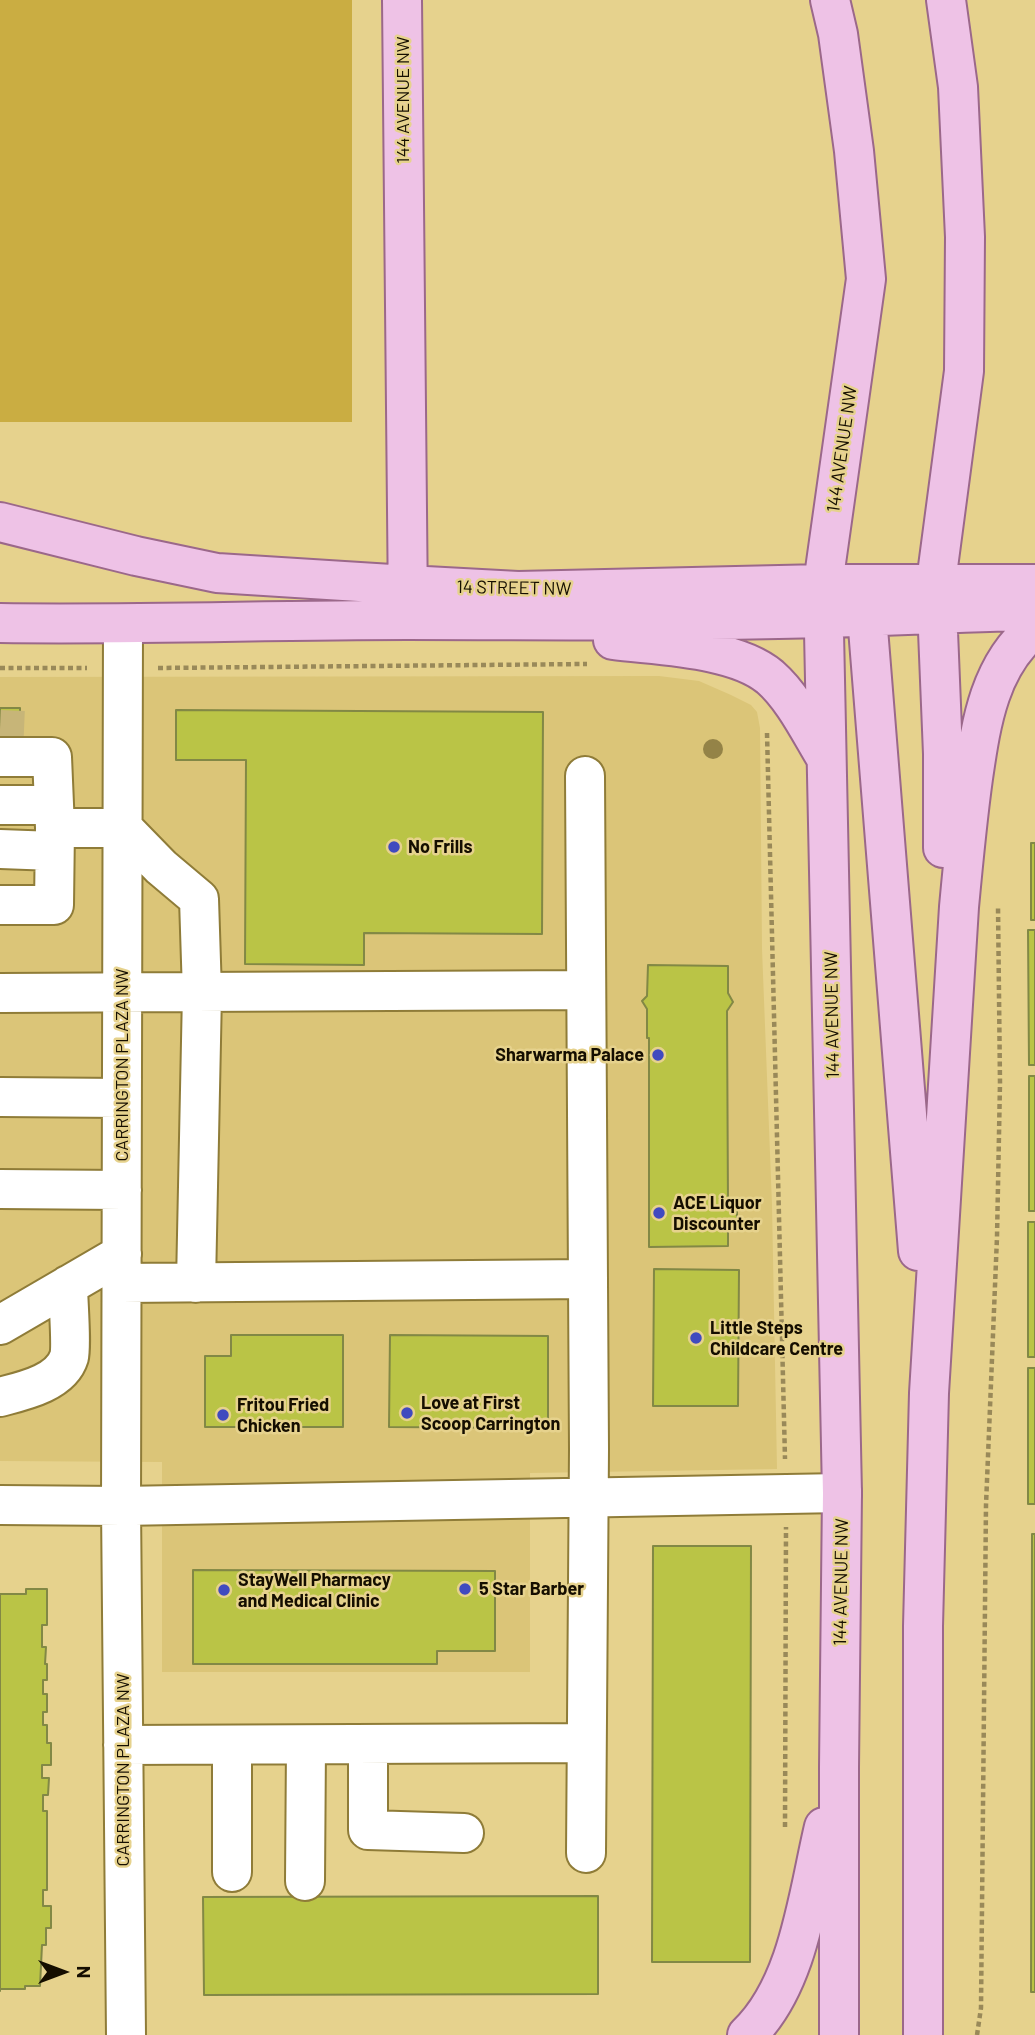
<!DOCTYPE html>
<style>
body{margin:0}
#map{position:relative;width:1035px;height:2035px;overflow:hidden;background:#e6d28d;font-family:Barlow,sans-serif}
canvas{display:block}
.north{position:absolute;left:28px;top:1937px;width:70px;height:70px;-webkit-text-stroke:5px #e6d28d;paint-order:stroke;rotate:90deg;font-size:19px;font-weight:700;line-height:28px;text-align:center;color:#150e00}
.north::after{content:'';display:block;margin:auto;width:24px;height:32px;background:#150e00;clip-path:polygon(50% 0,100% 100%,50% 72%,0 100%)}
</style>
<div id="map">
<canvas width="1035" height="2035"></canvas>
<div class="north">N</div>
</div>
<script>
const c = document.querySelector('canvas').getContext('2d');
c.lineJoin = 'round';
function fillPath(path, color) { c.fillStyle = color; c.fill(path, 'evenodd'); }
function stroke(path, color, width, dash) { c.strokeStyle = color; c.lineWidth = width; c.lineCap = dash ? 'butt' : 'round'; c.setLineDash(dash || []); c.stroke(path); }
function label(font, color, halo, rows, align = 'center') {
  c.font = font + ' Barlow,sans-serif'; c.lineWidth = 5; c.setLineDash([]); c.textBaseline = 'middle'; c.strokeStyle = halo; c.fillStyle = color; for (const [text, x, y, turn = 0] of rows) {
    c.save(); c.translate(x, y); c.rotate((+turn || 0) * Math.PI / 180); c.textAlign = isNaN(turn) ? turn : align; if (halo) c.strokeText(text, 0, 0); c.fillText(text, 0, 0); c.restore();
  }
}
fillPath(new Path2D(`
 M659,676L699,681L731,695L751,705L757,712L760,728L762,949L772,1205L777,1469L530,1473V1672H162V1462L0,1461V677Z`), '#dbc578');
fillPath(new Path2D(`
 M0,0H352V422H0Z`), '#caad42');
const building = new Path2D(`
 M0,708H20V745H0Z
 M176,710L543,712L542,934L364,933V965L245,964L246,760H176Z
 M1031,843H1035V920H1031Z
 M1028,930H1035V1065H1029Z
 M648,965L728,966V993L733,1002L727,1011L728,1207H737V1230H728V1246L649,1247V1038H647V1009L642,1001L647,996Z
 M1029,1076H1035V1211H1029Z
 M1028,1222H1035V1357H1028Z
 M654,1269L739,1270L738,1406H653Z
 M231,1335H343V1427H205V1356H231Z
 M390,1335L548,1336V1428L389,1427Z
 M1028,1368H1035V1504H1028Z
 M1032,1534H1035V1992H1031Z
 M653,1546H751L750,1962H652Z
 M193,1570L495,1571V1651H437V1664H193Z
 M26,1589H47V1625H42V1647H46L45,1664H47V1680H43V1694H47V1712H43V1725H47V1743H51V1765H42V1778H49L48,1795H43V1811H47V1890H43V1906H51V1928H46V1945H42L40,1986H25V1989H0V1991V1594H26Z
 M598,1896V1994L204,1995L203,1897Z`);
fillPath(building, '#bac446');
stroke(building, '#828845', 2);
stroke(new Path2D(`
 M0,729L24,730`), '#c7b578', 38, [38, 19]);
const minor = new Path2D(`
 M123,625L121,1506L126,2035
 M0,757H52L55,828
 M585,776L589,1449L586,1853
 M0,805H54
 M0,849L54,851
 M0,905H54L55,828H123L161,867L199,899L202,993L196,1283
 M0,993L586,990
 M0,1097L122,1098
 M0,1189L122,1190
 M122,1283L588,1279
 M0,1325L122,1254
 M0,1397C23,1391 61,1383 69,1357C72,1346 68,1300 68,1285
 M0,1505L121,1506L842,1493
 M123,1745L586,1743
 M232,1745V1872
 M368,1745V1830L464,1833
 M305,1881L306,1745`);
const major = new Path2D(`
 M402,0L408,611
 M830,0L838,34L854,151L866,279L823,584L842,1493L839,1767V2035
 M0,522L136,556L217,573L407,585L518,591L823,584H1035
 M851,599L867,616L918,1251
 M0,623C136,625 271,620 407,620C546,620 685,622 824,618C894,616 964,612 1035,611
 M613,640C659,646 734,647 770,677C794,698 810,732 826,758
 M943,848V754L936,582L964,371L965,237L958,87L946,0
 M747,2035C799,1986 808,1894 824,1827
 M923,2035V1626L929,1393L959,907C963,864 967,821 973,778C981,724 989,665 1035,628`);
stroke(minor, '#8f7c38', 42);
stroke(major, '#9b688a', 42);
stroke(new Path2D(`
 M0,668H87
 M158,668L587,664
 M767,733L785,1459
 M785,1827L786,1527
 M977,2035L981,2008L986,1505L997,1237L1000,1083L998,906`), '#998959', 4.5, [5, 3.5]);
stroke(minor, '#fff', 38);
stroke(major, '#eec2e6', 38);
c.fillStyle = '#948347';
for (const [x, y] of [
 [713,749]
]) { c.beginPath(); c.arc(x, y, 10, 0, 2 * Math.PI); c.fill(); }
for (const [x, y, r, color] of [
 [394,847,7,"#404abf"],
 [658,1055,7,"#404abf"],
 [659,1213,7,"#404abf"],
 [696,1338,7,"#404abf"],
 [407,1413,7,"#404abf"],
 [223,1415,7,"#404abf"],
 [465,1589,7,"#404abf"],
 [224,1590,7,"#404abf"]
]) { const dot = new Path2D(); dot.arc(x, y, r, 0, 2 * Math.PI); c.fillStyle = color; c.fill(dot); stroke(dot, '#e6d28d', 2.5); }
label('18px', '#150e00', '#e6d28d', [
 ["144 AVENUE NW",403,100,-90],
 ["144 AVENUE NW",842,449,-82],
 ["14 STREET NW",514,588,1],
 ["144 AVENUE NW",832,1015,-91],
 ["CARRINGTON PLAZA NW",122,1065,-90],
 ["144 AVENUE NW",841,1582,-89],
 ["CARRINGTON PLAZA NW",123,1770,-90]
]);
label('bold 18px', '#150e00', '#e6d28d', [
 ["No Frills",408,847],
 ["Sharwarma Palace",644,1055,"right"],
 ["ACE Liquor",673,1203],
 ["Discounter",673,1224],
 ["Little Steps",710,1328],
 ["Childcare Centre",710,1349],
 ["Love at First",421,1403],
 ["Scoop Carrington",421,1424],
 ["Fritou Fried",237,1405],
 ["Chicken",237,1426],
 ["StayWell Pharmacy",238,1580],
 ["and Medical Clinic",238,1601],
 ["5 Star Barber",479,1589]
], 'left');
</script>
